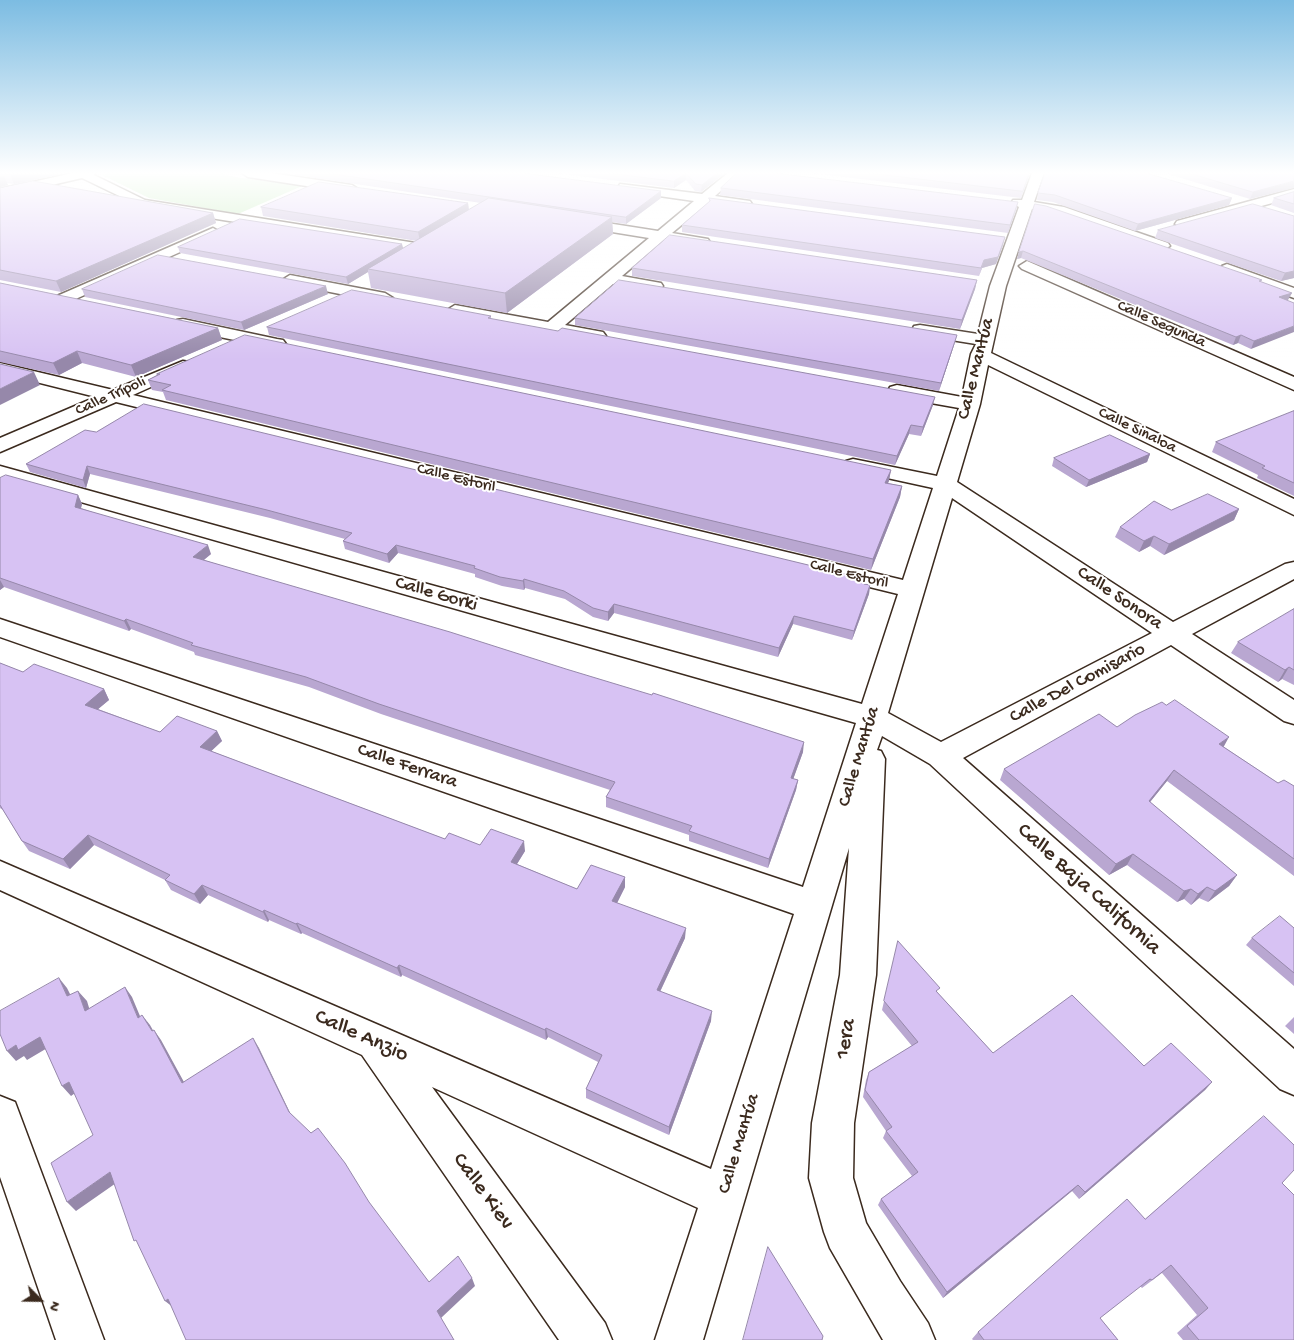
<!DOCTYPE html>
<meta charset="utf-8">
<style>
body{margin:0}
#map{position:relative;width:1294px;height:1340px;overflow:hidden;background:#fff;font-family:"Gochi Hand",sans-serif}
canvas{display:block}
.north{position:absolute;left:15px;top:1275px;width:50px;height:50px;-webkit-text-stroke:4px #fff;paint-order:stroke;rotate:113deg;font-size:14px;font-weight:700;line-height:20px;text-align:center;color:#3b2a1e}
.north::after{content:'';display:block;margin:auto;width:18px;height:22px;background:#3b2a1e;clip-path:polygon(50% 0,100% 100%,50% 72%,0 100%)}
</style>
<div id="map">
<canvas width="1294" height="1340"></canvas>
<div class="north">N</div>
</div>
<script>
const c = document.querySelector('canvas').getContext('2d');
c.lineJoin = 'round';
function fillPath(path, color) { c.fillStyle = color; c.fill(path, 'evenodd'); }
function stroke(path, color, width, dash) { c.strokeStyle = color; c.lineWidth = width; c.lineCap = dash ? 'butt' : 'round'; c.setLineDash(dash || []); c.stroke(path); }
function label(font, color, halo, rows, align = 'center') {
  c.font = font + ' "Gochi Hand",sans-serif'; c.lineWidth = 4; c.setLineDash([]); c.textBaseline = 'middle'; c.strokeStyle = halo; c.fillStyle = color; for (const [text, x, y, turn = 0] of rows) {
    c.save(); c.translate(x, y); c.rotate((+turn || 0) * Math.PI / 180); c.textAlign = isNaN(turn) ? turn : align; if (halo) c.strokeText(text, 0, 0); c.fillText(text, 0, 0); c.restore();
  }
}
fillPath(new Path2D(`
 M109,173H221L235,177L302,186L238,214L149,198L102,175Z`), '#b2e5a5');
const minor = new Path2D(`
 M73,173H95L94,175L145,200L422,244L429,248L422,252L142,207L82,178L0,197V189Z
 M242,173H271L352,185L358,189L352,193L248,177Z
 M728,173H741L715,196L750,201L752,204L750,207L708,203L672,233L708,239L710,242L708,245L703,246L664,240L622,276L661,283L663,286L661,289L655,291L613,284L565,325L603,332L606,336L603,340L597,341L455,315L447,310L455,305L548,322L649,238L575,226L570,225L568,222L570,219L575,218L658,231L694,201L624,191L620,190L618,187L620,184L702,194Z
 M1032,173H1044L1034,202L1064,207L1168,243L1170,246L1163,250L1158,249L1056,214L1032,209L1006,286L991,353L1294,499V515L988,365L980,404L957,482L1173,622L1285,564L1294,562V579L1192,634L1294,700V724L1284,721L1171,645L963,758L1294,1049V1095L1280,1089L930,764L882,736L877,750L881,751L885,759L876,975L854,1123L853,1178L866,1223L900,1281L928,1323L935,1340H883L830,1248L824,1232L809,1178L812,1123L840,975L849,848L703,1340H655L698,1208L432,1087L605,1323L612,1340H559L362,1055L0,890V861L711,1169L794,914L0,637V619L803,887L856,723L0,479V466L862,704L898,594L116,402L0,452V438L96,397L0,373V363L113,390L183,361L189,362L192,366L189,370L133,395L903,580L933,488L846,469L842,465L846,461L853,459L937,476L959,408L897,397L890,395L888,391L890,387L897,385L962,397L971,354L976,344L920,335L914,334L912,330L914,326L920,325L978,334L990,286L1019,207L1011,203L1013,200H1022ZM952,498L1152,633L941,742L888,713Z
 M1294,189V197L1182,228L1175,224L1177,221Z
 M213,228L220,232L218,235L69,302H57L55,299L57,296Z
 M1027,261L1294,377V390L1022,269L1019,266Z
 M1227,264L1294,288V298L1222,272L1219,269L1222,266Z
 M290,275L385,293L393,298L385,303L285,283L282,280Z
 M183,319L277,339L283,340L286,344L283,348L277,349L177,328L175,324L177,320Z
 M0,1096L15,1102L104,1340H56L0,1177Z`);
stroke(minor, '#3b2a1e', 3);
fillPath(minor, '#fff');
fillPath(new Path2D(`
 M0,173H67L14,184L7,183L8,185L0,187Z
 M283,173H522L661,198L626,224L612,222L613,234L507,313L371,288L368,272L348,284L180,253L178,247L403,248L417,241L263,216L261,207L468,203L469,210L481,203Z
 M555,173H725L701,192L695,191L686,180L674,188Z
 M810,173H1030L1021,198Z
 M1169,173H1294L1250,199L1168,174Z
 M0,188L213,213L216,223L61,292L0,280Z
 M721,188L1018,202L1016,210L1008,233L720,195Z
 M1294,192V213L1271,205L1274,198Z
 M1038,193L1232,198L1229,205L1135,231L1053,202L1037,200Z
 M709,198L1003,245L996,264L982,268L979,276L682,232V225L709,202Z
 M1035,204L1261,282L1288,300L1251,349L1238,343L1233,345L1021,258L1017,259Z
 M1294,216V278L1281,281L1155,238L1158,230Z
 M632,268L977,280L975,289L960,329L632,276Z
 M0,283L218,328L222,340L136,377L82,363L59,375L0,362Z
 M82,289L328,294L244,330L85,297Z
 M491,316V319L933,405L921,436L909,434L895,465L269,335L267,327Z
 M575,318L957,335L955,342L939,391L575,325Z
 M157,374L891,470L888,483L902,486L900,497L871,570L166,400L163,392L152,390L148,380L157,375Z
 M1294,411V496L1257,478L1258,475L1212,452L1216,442Z
 M96,432L865,584L870,585L869,594L852,640L793,624L778,657L614,613L608,621L593,617L565,599L525,588L524,590L502,586L475,577V574L398,553L389,563L345,549L343,541L345,539L270,518L90,474L86,488L30,472L26,464Z
 M1150,454L1147,462L1086,487L1052,466L1054,458Z
 M0,478L78,495L82,504L81,508L211,554L204,560L803,752L793,779L798,780L796,790L768,868L689,841V835L606,807V797L610,790L381,714L309,687L195,655L194,652L131,629L129,631L4,587L0,590Z
 M1239,509L1234,520L1164,555L1150,546L1139,552L1115,537L1120,527L1171,510Z
 M1294,609V685L1282,679L1278,682L1231,653L1238,642Z
 M0,663L23,672L104,689L109,700L98,709L160,732L217,731L222,741L211,751L445,839L480,845L525,851L517,864L577,889L625,877V887L617,903L685,938L660,992L711,1021L669,1135L586,1098V1089L598,1062L548,1037L546,1040L402,975L401,977L302,933L301,934L269,920L268,922L208,895L200,904L171,890L165,880L94,845L70,869L29,851L22,841L3,810L0,808Z
 M1117,727L1224,747L1278,783L1294,786V876L1167,781L1150,802L1237,875L1229,886L1208,902L1199,898L1191,905L1184,899L1177,902L1127,865L1109,875L1000,780L1004,769Z
 M1294,928V986L1246,945L1252,938Z
 M898,941L938,993L993,1053L1144,1066L1212,1082L1205,1090L1079,1199L1072,1191L943,1298L878,1205L881,1199L912,1176L883,1138L886,1131L863,1097L866,1080L869,1072L912,1046L882,1010L896,950Z
 M1294,1017V1034L1285,1026Z
 M1282,1183L1294,1340H1183L1177,1333L1197,1315L1162,1273L1142,1288L1140,1286L1100,1318L1118,1340H973L972,1339L978,1332L1145,1219Z`), '#b9a7d1');
fillPath(new Path2D(`
 M16,173H67L14,184L10,174Z
 M686,173V180L674,188V181Z
 M717,173H725L701,192L702,185Z
 M1029,173H1030L1021,198L1023,191Z
 M4,176L8,185L0,187V177Z
 M1294,181V188L1250,199L1253,192Z
 M661,191V198L626,224V217Z
 M1232,198L1229,205L1135,231L1138,224Z
 M1018,202L1016,210L1008,233L1010,225Z
 M468,203L469,212L420,241L418,232Z
 M213,213L216,223L61,292L56,281Z
 M612,217L613,234L507,313L505,293Z
 M1005,237L1003,245L996,264L982,268L979,276L984,260Z
 M402,244L404,251L368,269V272L348,284L346,277Z
 M1023,251L1021,258L1017,259L1019,252Z
 M1294,271V278L1281,281L1285,273Z
 M977,280L975,289L960,329L962,320Z
 M326,286L328,294L244,330L241,322Z
 M1292,293L1288,300L1275,305L1279,297Z
 M1294,326V332L1251,349L1254,341Z
 M218,328L222,340L136,377L131,365Z
 M957,335L955,342L939,391L941,383Z
 M1241,335L1238,343L1233,345L1236,337Z
 M77,351L82,363L59,375L53,363Z
 M34,372L40,385L0,405V389Z
 M935,397L933,405L921,436L923,427Z
 M911,425L909,434L895,465L897,456Z
 M1150,454L1147,462L1086,487L1089,480Z
 M87,466L90,474L86,488L83,480Z
 M891,470L889,481L883,494L885,483Z
 M902,486L900,497L871,570L873,559Z
 M78,495L82,504L79,516L75,507Z
 M1239,509L1234,520L1164,555L1169,544Z
 M1154,536L1150,546L1139,552L1144,541Z
 M208,545L211,554L196,566L193,557Z
 M396,545L398,553L389,563L387,554Z
 M524,579L525,588L524,590L523,581Z
 M0,580L4,587L0,590Z
 M870,585L869,594L852,640L854,631Z
 M614,604V613L608,621V612Z
 M794,616L793,624L778,657L779,648Z
 M126,619L131,629L129,631L124,621Z
 M1289,667L1282,679L1278,682L1285,670Z
 M104,689L109,700L91,715L85,705Z
 M217,731L222,741L205,757L200,747Z
 M1229,737L1223,748L1219,744Z
 M804,742L803,752L790,788L791,778Z
 M1174,770L1167,781L1142,812L1149,801Z
 M798,780L796,790L768,868L769,859Z
 M88,835L94,845L70,869L63,859Z
 M524,841L525,851L512,872L511,862Z
 M1133,854L1127,865L1109,875L1116,864Z
 M1237,875L1229,886L1208,902L1215,891Z
 M625,877V887L613,911L612,901Z
 M202,885L208,895L200,904L194,894Z
 M1207,887L1199,898L1191,905L1198,894Z
 M1191,889L1184,899L1177,902L1184,891Z
 M264,910L269,920L268,922L263,912Z
 M297,923L302,933L301,934L296,924Z
 M686,928L685,938L656,1000L657,990Z
 M399,965L402,975L401,977L397,968Z
 M59,978L67,988L76,1006L67,996Z
 M125,987L132,997L145,1028L138,1018Z
 M78,991L87,1001L93,1021L85,1011Z
 M712,1011L711,1021L669,1135V1127Z
 M142,1015L150,1025L159,1041L152,1031Z
 M546,1028L548,1037L546,1040L545,1030Z
 M154,1030L161,1040L190,1093L182,1083Z
 M40,1037L49,1047L27,1060L24,1056L16,1061L7,1051L16,1045Z
 M253,1038L259,1048L294,1121L289,1112Z
 M69,1082L78,1091L71,1096L62,1086Z
 M1212,1082L1205,1090L1079,1199L1085,1192Z
 M110,1172L119,1181L76,1211L67,1202Z
 M1078,1185L1072,1191L943,1298L947,1292Z
 M472,1278L475,1286L441,1318L437,1311Z
 M168,1299L174,1308L165,1301Z`), '#9688aa');
const building = new Path2D(`
 M2,173H16L10,174Z
 M327,173H522L661,191L626,217Z
 M608,173H686L674,181Z
 M686,173H717L702,185L696,184Z
 M737,173H774L1018,202L1010,225L721,188Z
 M869,173H1029L1023,191Z
 M1045,173H1146L1232,198L1138,224L1055,195L1038,193Z
 M1189,173H1294V181L1253,192Z
 M33,181L213,213L56,281L0,270V188Z
 M319,182L468,203L418,232L261,207Z
 M1294,192V204L1274,198Z
 M489,198L612,217L505,293L368,269Z
 M709,198L1005,237L998,257L984,260L981,268L682,225L710,201Z
 M1035,204L1046,206L1262,280L1259,281L1292,293L1279,297L1294,303V326L1254,341L1241,335L1236,337L1023,251L1019,252Z
 M1253,204L1294,216V271L1285,273L1158,230Z
 M240,219L402,244L346,277L178,247Z
 M670,235L977,280L962,320L632,268Z
 M158,255L326,286L241,322L82,289Z
 M619,280L957,335L941,383L575,318Z
 M0,283L218,328L131,365L77,351L53,363L0,351Z
 M352,290L491,316L488,318L558,331L562,328L935,397L923,427L911,425L897,456L267,327Z
 M245,335L891,470L885,483L902,486L873,559L162,390L171,385L148,380L160,374H157Z
 M0,364L34,372L0,389Z
 M144,404L866,579L864,584L870,585L854,631L794,616L779,648L614,604L608,612L593,608L564,591L524,579L523,581L500,577L474,568L475,566L396,545L387,554L343,541L352,533L267,510L87,466L83,480L26,464L85,430L96,432Z
 M1294,411V483L1262,468L1265,466L1216,442Z
 M1110,435L1150,454L1089,480L1054,458Z
 M6,475L78,495L75,507L208,545L193,557L450,632L566,669L652,695L653,693L804,742L791,778L798,780L769,859L689,831L692,826L606,797L615,782L379,704L306,677L191,645L193,643L126,619L124,621L0,578V478Z
 M1208,494L1239,509L1169,544L1154,536L1144,541L1120,527L1154,501L1171,510Z
 M1294,609V670L1289,667L1285,670L1238,642Z
 M0,663L23,672L34,664L104,689L85,705L160,732L177,716L217,731L200,747L445,839L449,833L480,845L491,829L524,841L511,862L577,889L591,865L625,877L612,901L686,928L657,990L712,1011L669,1127L586,1089L602,1055L546,1028L545,1030L399,965L397,968L297,923L296,924L264,910L263,912L202,885L194,894L165,880L170,875L88,835L63,859L22,841L0,805Z
 M1175,700L1229,737L1219,744L1278,783L1284,780L1294,786V859L1174,770L1149,801L1237,875L1215,891L1207,887L1198,894L1191,889L1184,891L1133,854L1116,864L1004,769L1099,714L1117,727L1135,715L1162,702L1166,705Z
 M1280,916L1294,928V973L1252,938Z
 M898,941L940,988L936,991L993,1053L1072,995L1144,1066L1171,1043L1212,1082L1085,1192L1078,1185L947,1292L881,1199L918,1172L886,1131L892,1127L865,1090L869,1072L918,1042L884,1001Z
 M59,978L67,996L78,991L85,1011L125,987L138,1018L142,1015L152,1031L154,1030L182,1083L253,1038L289,1112L311,1133L318,1128L345,1163L369,1202L429,1282L458,1256L472,1278L437,1311L454,1340H186L168,1299L165,1301L136,1240L134,1241L110,1172L67,1202L51,1163L93,1135L69,1082L62,1086L40,1037L18,1050L16,1045L7,1051L0,1034V1011Z
 M1264,1116L1294,1145V1170L1282,1183L1294,1195V1340H1199L1187,1326L1208,1308L1171,1265L1152,1280L1150,1279L1100,1318L1118,1340H984L978,1332L1127,1199L1145,1219Z
 M768,1247L823,1336L822,1340H743Z`);
fillPath(building, '#d7c2f3');
stroke(building, '#9688aa', 1);
const sky = c.createLinearGradient(0, 0, 0, 360);
sky.addColorStop(0, '#7cbce2');
sky.addColorStop(0.48, '#fff');
sky.addColorStop(1, '#ffffff00');
c.fillStyle = sky;
c.fillRect(0, 0, 1294, 360);
label('16px', '#3b2a1e', '#fff', [
 ["Calle Segunda",1161,325,24],
 ["Calle Trípoli",111,397,-24],
 ["Calle Sinaloa",1137,431,26],
 ["Calle Estoril",456,479,14],
 ["Calle Estoril",849,575,14]
]);
label('19px', '#3b2a1e', '#fff', [
 ["Calle Mantúa",977,369,-76],
 ["Calle Gorki",436,595,16],
 ["Calle Sonora",1119,599,34],
 ["Calle Del Comisario",1078,684,-28],
 ["Calle Mantúa",860,757,-73],
 ["Calle Ferrara",407,767,19],
 ["Calle Mantúa",740,1144,-73]
]);
label('22px', '#3b2a1e', '#fff', [
 ["Calle Baja California",1088,890,42],
 ["Calle Anzio",361,1037,24],
 ["1era",847,1039,-80],
 ["Calle Kiev",482,1192,54]
]);
</script>
